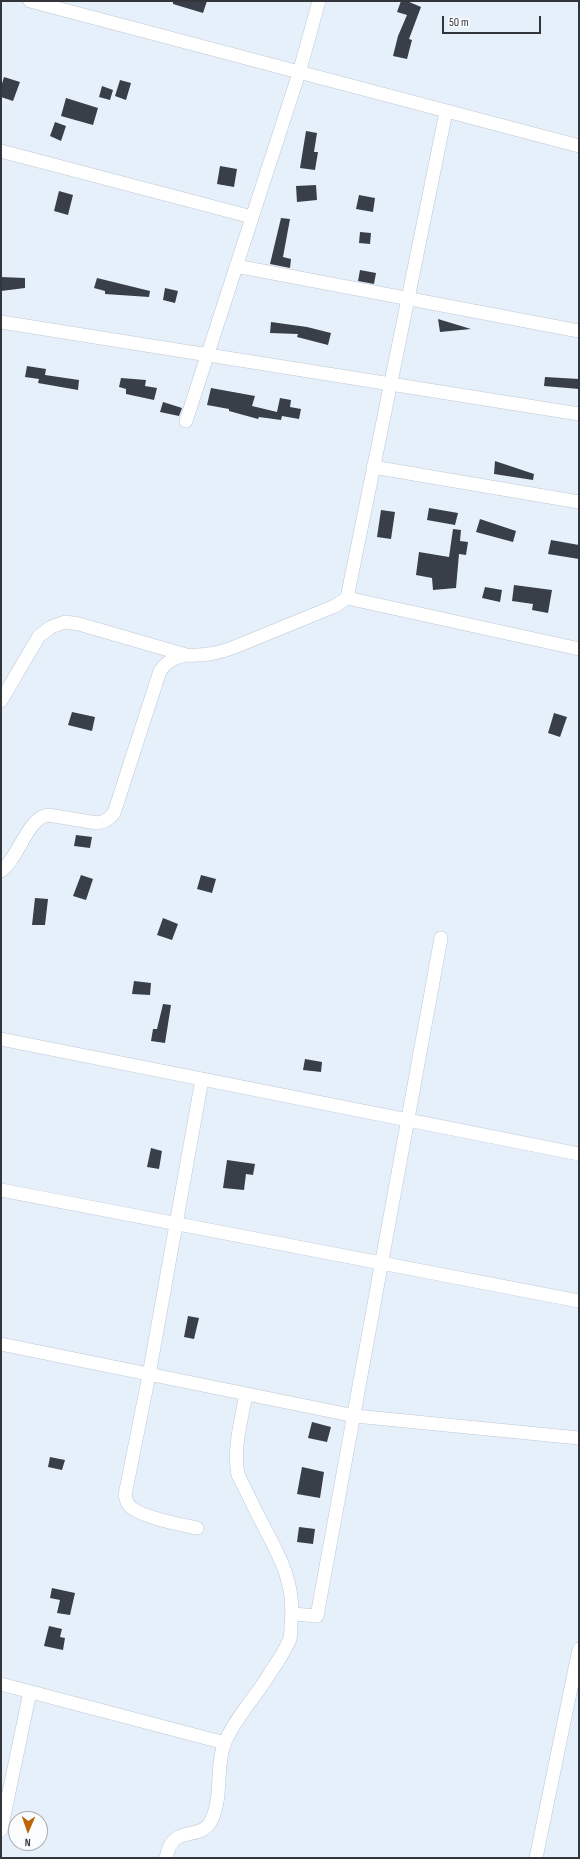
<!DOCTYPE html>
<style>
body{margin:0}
#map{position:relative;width:580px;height:1859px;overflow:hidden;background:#e6f0fb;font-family:"Sofia Sans Condensed",sans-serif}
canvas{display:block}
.frame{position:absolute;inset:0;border:2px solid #32363a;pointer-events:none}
.north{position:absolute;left:8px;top:1811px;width:40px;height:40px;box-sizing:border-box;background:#fafcfe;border:1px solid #aaadb0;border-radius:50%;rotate:182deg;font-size:11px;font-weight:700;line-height:16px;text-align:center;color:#32363a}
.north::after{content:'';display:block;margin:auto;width:14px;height:18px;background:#be6503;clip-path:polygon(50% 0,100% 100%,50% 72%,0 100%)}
.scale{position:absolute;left:442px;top:16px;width:99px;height:18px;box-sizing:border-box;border:2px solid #32363a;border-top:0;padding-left:5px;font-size:12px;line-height:14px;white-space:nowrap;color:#32363a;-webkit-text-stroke:3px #fafcfe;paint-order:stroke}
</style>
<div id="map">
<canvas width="580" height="1859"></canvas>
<div class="frame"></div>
<div class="north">N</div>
<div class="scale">50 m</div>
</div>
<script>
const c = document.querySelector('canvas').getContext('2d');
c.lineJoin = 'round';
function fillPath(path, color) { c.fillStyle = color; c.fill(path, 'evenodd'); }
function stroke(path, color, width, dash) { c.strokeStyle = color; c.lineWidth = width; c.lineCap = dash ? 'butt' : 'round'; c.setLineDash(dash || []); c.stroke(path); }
fillPath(new Path2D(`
 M173,1H207L203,13L173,4Z
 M401,1H407L421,7L409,39L412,40L407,59L393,56L398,36L407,15L397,12Z
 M4,77L20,82L13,101L1,97V87Z
 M120,80L131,83L126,100L115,96Z
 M102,86L113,90L110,100L99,97Z
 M66,98L98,108L93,125L61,116Z
 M55,122L66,126L61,141L50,136Z
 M306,131L317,133L314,152H318L315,170L300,168Z
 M220,166L237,169L234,187L217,184Z
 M316,185L317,200L297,202L296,186Z
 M59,191L73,195L68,215L54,211Z
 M359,195L375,198L373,212L356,209Z
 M281,218L290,219L283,257L291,259L290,268L270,264Z
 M360,232L371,233L370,244L359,243Z
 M360,270L376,273L374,284L358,281Z
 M1,277L25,278V288L1,291Z
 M97,278L150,291L149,297L105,294V291L94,288Z
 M165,288L178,291L175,303L163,300Z
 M438,319L471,329L440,332Z
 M271,322L307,327L331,333L328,345L297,337L298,334L270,333Z
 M27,366L46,369L45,375L79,380L78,390L38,383L39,379L25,377Z
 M545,377L579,379V389L544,386Z
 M121,378L146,380L145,386L157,388L154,400L126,394V389L119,387Z
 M211,388L255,396L252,406L277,412L280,398L291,400L290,407L301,409L299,419L282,416L281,420L259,417L258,419L229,411V409L207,405Z
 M163,402L182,408L179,416L160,412Z
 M495,461L534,474L533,480L494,474Z
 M429,508L458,513L455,525L427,520Z
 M381,510L395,512L391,539L377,537Z
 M480,519L516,531L513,542L476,532Z
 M453,529L461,530L460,541L468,542L466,555L459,554L456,588L433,590L432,578L416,575L419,552L449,557Z
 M551,540L579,545V559L548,554Z
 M514,585L552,590L548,613L532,610L533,604L512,601Z
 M485,587L502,590L500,602L482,598Z
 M72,712L95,717L92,731L68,725Z
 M554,713L567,717L560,737L548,733Z
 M76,835L92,837L90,848L74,846Z
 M81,875L93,879L86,900L73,896Z
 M201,875L216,879L212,893L197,889Z
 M35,898L48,899L45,925H32Z
 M163,918L178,924L172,940L157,935Z
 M134,981L151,983L150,995L132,994Z
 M163,1004L171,1005L165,1043L151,1041L153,1029H157Z
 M305,1059L322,1062L321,1072L303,1070Z
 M151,1148L162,1151L159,1169L147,1167Z
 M227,1160L255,1164L253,1175L246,1174L244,1190L223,1188Z
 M188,1316L199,1318L194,1339L184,1337Z
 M312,1422L331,1427L327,1442L308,1438Z
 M50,1457L65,1460L62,1470L48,1467Z
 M302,1467L324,1472L320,1498L297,1494Z
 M299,1527L315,1529L313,1544L297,1542Z
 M52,1588L75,1593L70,1615L57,1613L60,1600L50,1598Z
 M49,1626L62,1629L60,1637L65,1638L63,1650L44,1646Z`), '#383f48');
const minor = new Path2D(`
 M30,1L579,146
 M1,151L252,217
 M236,266L579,331
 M1,322L579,414
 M186,421L299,73L319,1
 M373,467L579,502
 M347,598L579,649
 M1,701L39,636L51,627L65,622L79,624L186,655C203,656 216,654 232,648L335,606L347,598L446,112
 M1,871C18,859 28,817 48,815L97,823C105,822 109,819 114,813L160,671C167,661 174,658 186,655
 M1,1039L579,1154
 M1,1190L579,1301
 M1,1344L355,1416L579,1438
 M197,1528C182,1525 135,1516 128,1504C126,1501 126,1497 125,1495L149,1375L202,1079
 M293,1614L317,1616L441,938
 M1,1684L225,1743
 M1,1830L30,1692
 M166,1858C173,1821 201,1844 212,1819C223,1795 215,1766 225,1742C236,1716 256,1697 270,1673C277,1663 285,1650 290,1639C291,1634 291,1628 291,1624C296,1584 279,1555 261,1521C253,1506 246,1490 238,1475C233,1448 241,1421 246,1395
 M536,1858L579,1649`);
stroke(minor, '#bec7d2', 14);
stroke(minor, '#fff', 13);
</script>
